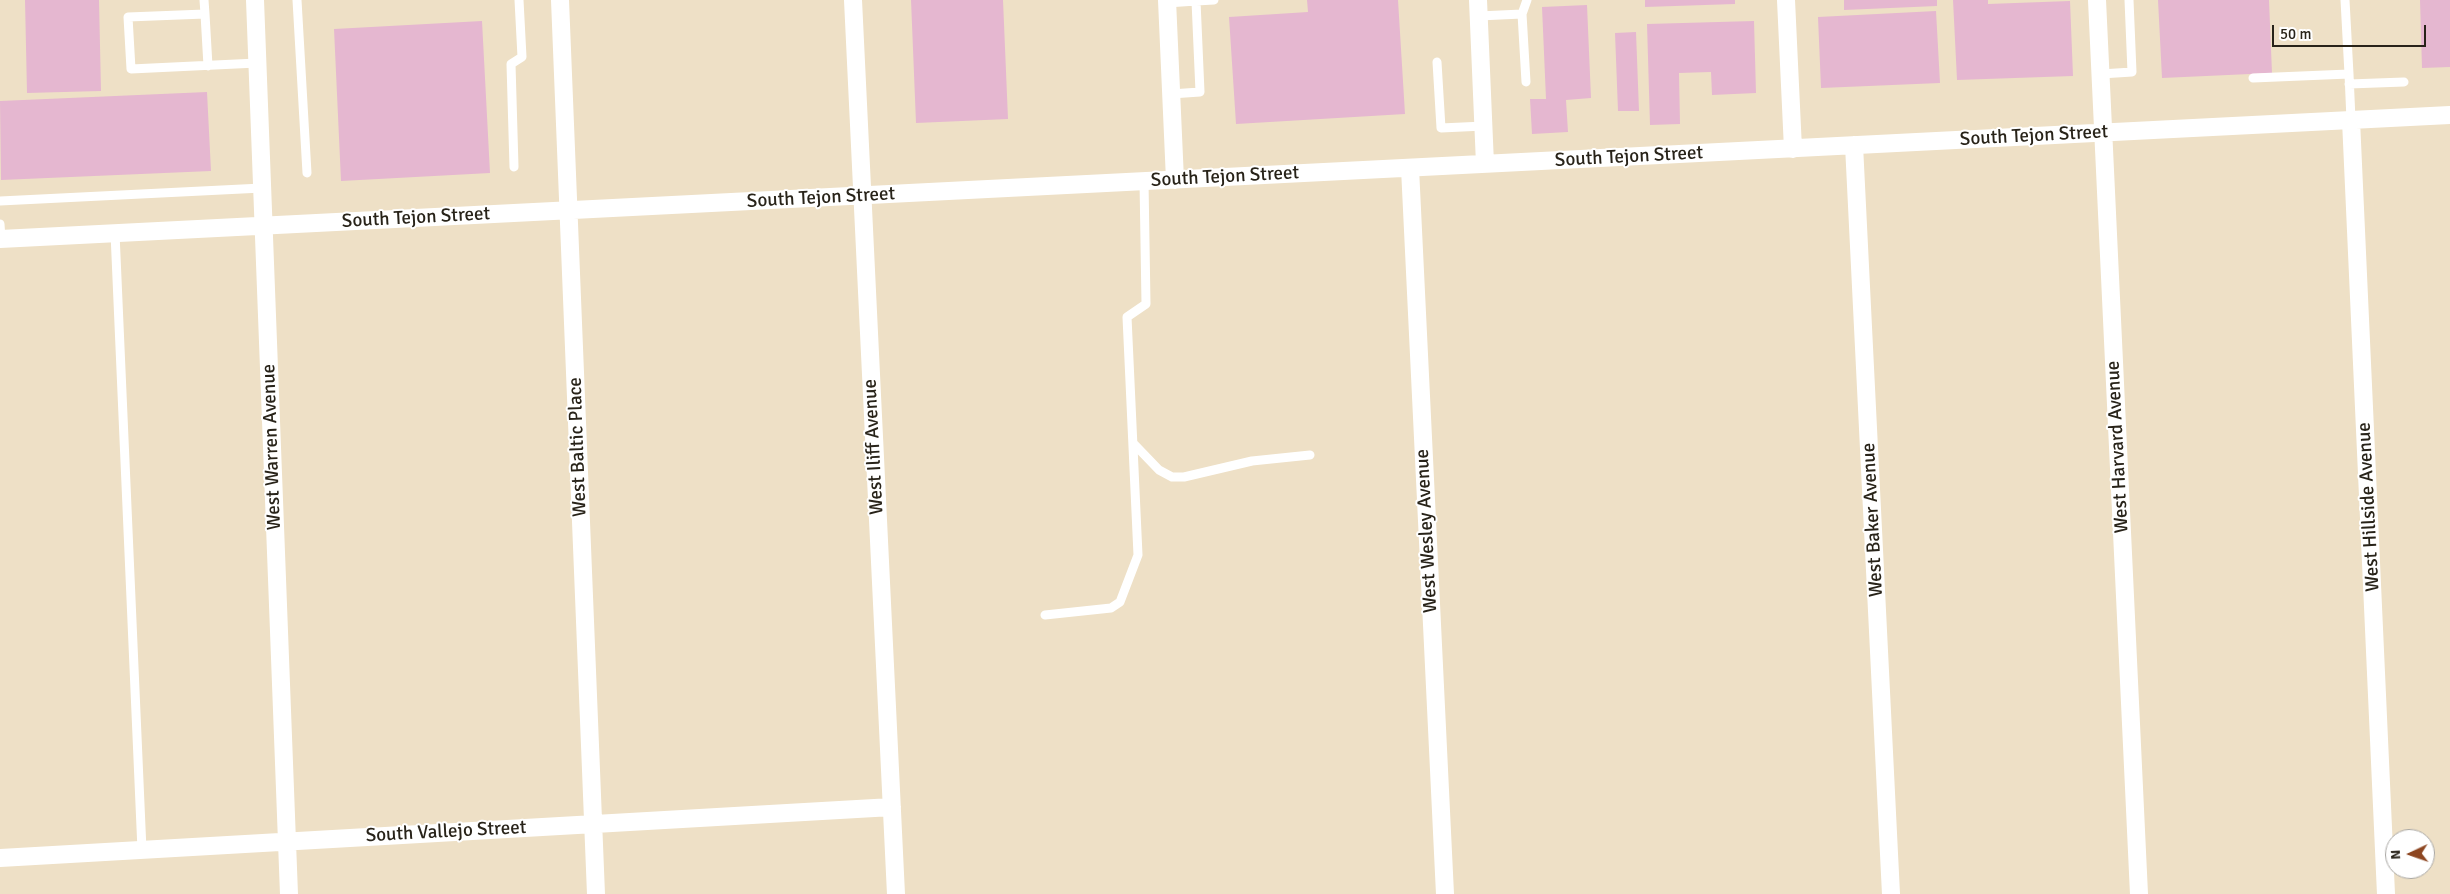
<!DOCTYPE html>
<style>
body{margin:0}
#map{position:relative;width:2450px;height:894px;overflow:hidden;background:#eee0c6;font-family:Signika,sans-serif}
canvas{display:block}
.north{position:absolute;left:2385px;top:829px;width:50px;height:50px;box-sizing:border-box;background:#fff;border:1px solid #a9a7a3;border-radius:50%;rotate:267deg;font-size:14px;font-weight:700;line-height:20px;text-align:center;color:#282319}
.north::after{content:'';display:block;margin:auto;width:18px;height:22px;background:#8d4621;clip-path:polygon(50% 0,100% 100%,50% 72%,0 100%)}
.scale{position:absolute;left:2272px;top:25px;width:154px;height:22px;box-sizing:border-box;border:2px solid #282319;border-top:0;padding-left:6px;font-size:15px;line-height:18px;white-space:nowrap;color:#282319;-webkit-text-stroke:4px #fff;paint-order:stroke}
</style>
<div id="map">
<canvas width="2450" height="894"></canvas>
<div class="north">N</div>
<div class="scale">50 m</div>
</div>
<script>
const c = document.querySelector('canvas').getContext('2d');
c.lineJoin = 'round';
function fillPath(path, color) { c.fillStyle = color; c.fill(path, 'evenodd'); }
function stroke(path, color, width, dash) { c.strokeStyle = color; c.lineWidth = width; c.lineCap = dash ? 'butt' : 'round'; c.setLineDash(dash || []); c.stroke(path); }
function label(font, color, halo, rows, align = 'center') {
  c.font = font + ' Signika,sans-serif'; c.lineWidth = 4; c.setLineDash([]); c.textBaseline = 'middle'; c.strokeStyle = halo; c.fillStyle = color; for (const [text, x, y, turn = 0] of rows) {
    c.save(); c.translate(x, y); c.rotate((+turn || 0) * Math.PI / 180); c.textAlign = isNaN(turn) ? turn : align; if (halo) c.strokeText(text, 0, 0); c.fillText(text, 0, 0); c.restore();
  }
}
fillPath(new Path2D(`
 M25,0H99L101,91L27,93Z
 M911,0H1003L1008,119L916,123Z
 M1307,0H1398L1405,114L1236,124L1229,17L1308,12Z
 M1645,0H1735V4L1645,7Z
 M1844,0H1937V6L1844,10Z
 M1953,0H1988V4L2070,1L2073,76L1957,80Z
 M2158,0H2269L2272,73L2162,78Z
 M2420,0H2450V67L2422,68Z
 M1587,5L1591,98L1566,100L1568,132L1532,134L1530,99H1546L1542,7Z
 M1936,11L1940,83L1821,88L1818,17Z
 M482,21L490,173L341,181L334,29Z
 M1754,21L1756,93L1712,95L1711,72L1679,73L1680,124L1650,125L1647,24Z
 M1636,32L1639,111H1618L1615,33Z
 M207,92L211,171L1,180L0,101Z`), '#e5b7d0');
stroke(new Path2D(`
 M204,0L205,14L128,17L131,69L257,63
 M297,0L307,173
 M2345,0L2349,74
 M1167,3L1196,1
 M205,14L208,66
 M1522,14L1526,82
 M1479,16L1522,14L1527,0
 M1437,62L1441,128L1484,126
 M2101,74L2132,72L2129,0
 M2253,78L2349,74L2351,120
 M2349,84L2404,82
 M1171,94L1200,92L1196,1L1214,0
 M514,167L511,64L522,57L519,0
 M0,201L262,188
 M0,224L1,239
 M115,233L142,850
 M1134,444L1159,470L1172,477H1184L1252,461L1310,455
 M1045,615L1111,608L1120,602L1138,555L1127,317L1146,304L1144,181`), '#fff', 9);
stroke(new Path2D(`
 M255,0L289,894
 M560,0L596,894
 M853,0L896,894
 M1167,0L1175,180
 M1478,0L1485,164
 M1786,0L1793,149
 M2097,0L2139,894
 M2351,120L2386,894
 M1854,145L1891,894
 M1410,168L1445,894
 M0,239L2450,115
 M0,858L892,807`), '#fff', 18);
label('19px', '#282319', '#fff', [
 ["South Tejon Street",2034,136,-3],
 ["South Tejon Street",1629,157,-3],
 ["South Tejon Street",1225,177,-3],
 ["South Tejon Street",821,198,-3],
 ["South Tejon Street",416,218,-3],
 ["West Warren Avenue",272,447,-92],
 ["West Baltic Place",578,447,-92],
 ["West Iliff Avenue",874,447,-93],
 ["West Harvard Avenue",2118,447,-93],
 ["West Hillside Avenue",2369,507,-93],
 ["West Baker Avenue",1873,520,-93],
 ["West Wesley Avenue",1427,531,-93],
 ["South Vallejo Street",446,832,-3]
]);
</script>
